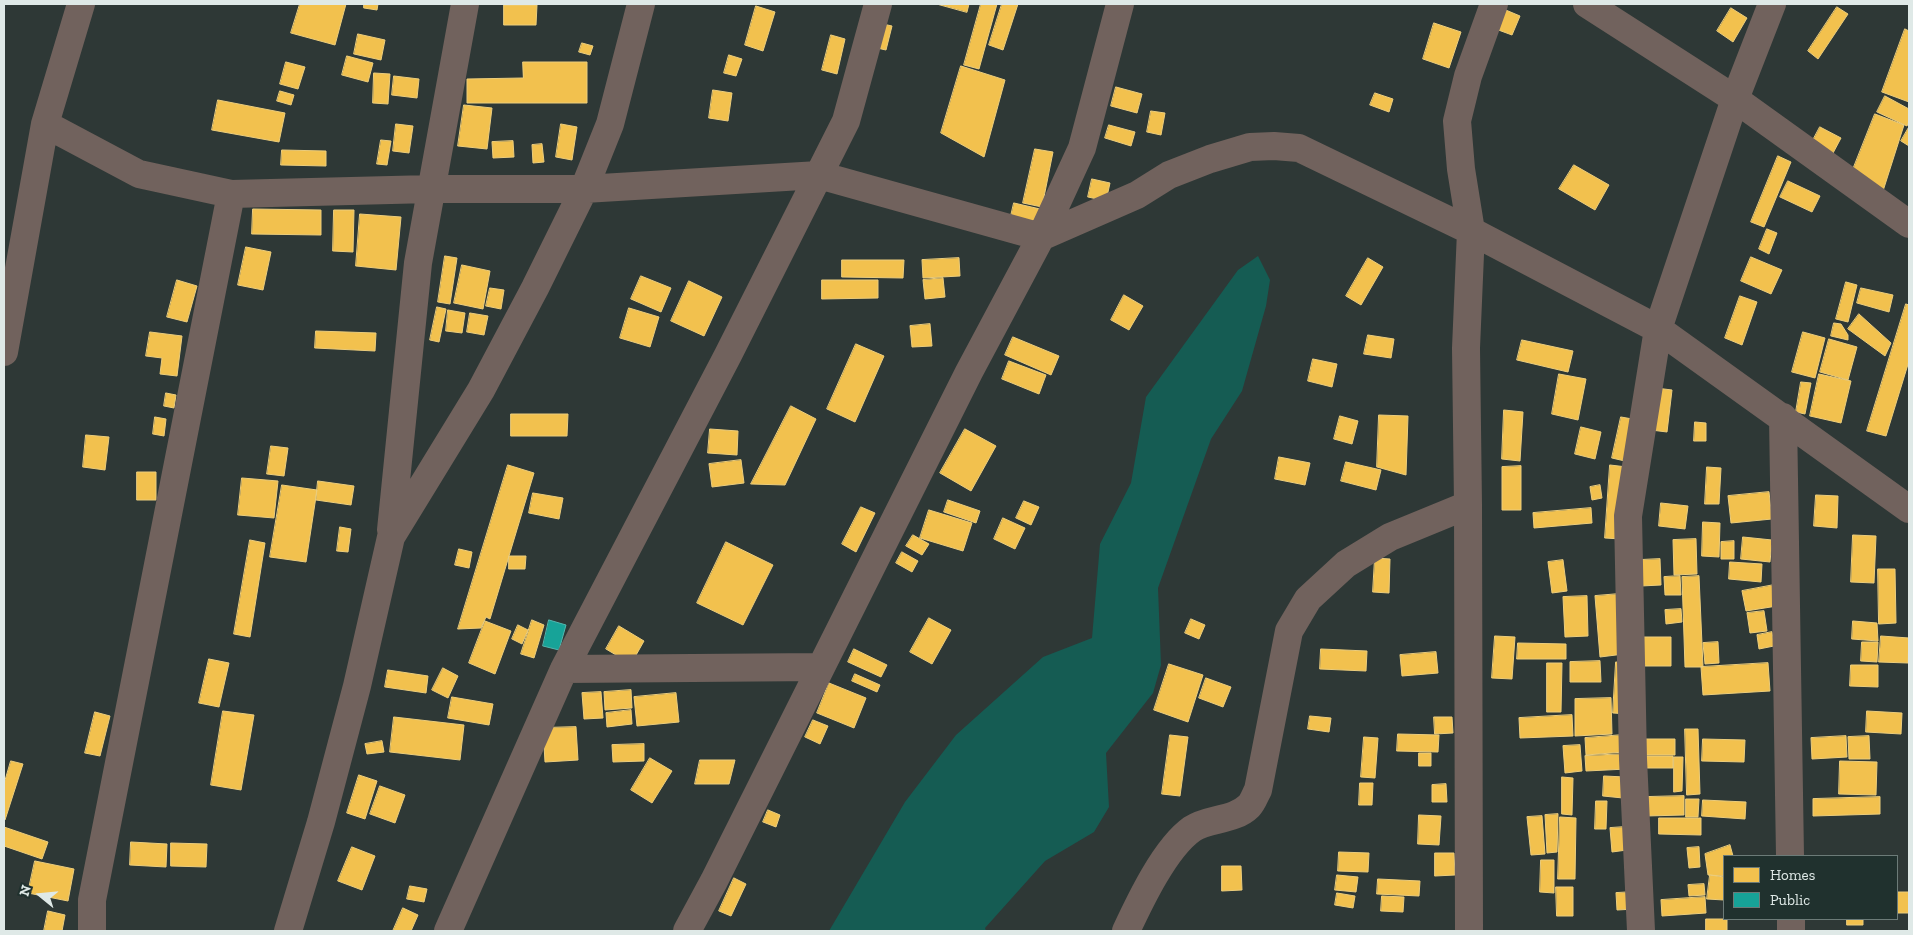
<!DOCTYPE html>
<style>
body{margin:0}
#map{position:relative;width:1913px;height:935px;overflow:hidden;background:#2e3836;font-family:"Zilla Slab",serif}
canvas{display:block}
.frame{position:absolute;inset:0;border:5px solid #dfe9e7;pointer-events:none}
.legend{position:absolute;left:1723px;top:855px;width:175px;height:65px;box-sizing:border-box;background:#20312e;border:1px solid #6c7b78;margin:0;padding:6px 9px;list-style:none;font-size:15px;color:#dfe9e7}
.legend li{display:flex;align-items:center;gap:10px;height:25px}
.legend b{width:25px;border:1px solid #6c7b78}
.north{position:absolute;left:15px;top:870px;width:50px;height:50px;-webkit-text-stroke:4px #20312e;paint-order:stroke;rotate:287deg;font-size:14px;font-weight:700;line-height:20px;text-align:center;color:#dfe9e7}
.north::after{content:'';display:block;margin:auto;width:18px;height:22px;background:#dfe9e7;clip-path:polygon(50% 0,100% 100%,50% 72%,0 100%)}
</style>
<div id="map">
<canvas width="1913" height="935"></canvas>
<div class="frame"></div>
<ul class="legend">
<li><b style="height:14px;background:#f2c14e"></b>Homes</li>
<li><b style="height:14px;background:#17a398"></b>Public</li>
</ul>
<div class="north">N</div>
</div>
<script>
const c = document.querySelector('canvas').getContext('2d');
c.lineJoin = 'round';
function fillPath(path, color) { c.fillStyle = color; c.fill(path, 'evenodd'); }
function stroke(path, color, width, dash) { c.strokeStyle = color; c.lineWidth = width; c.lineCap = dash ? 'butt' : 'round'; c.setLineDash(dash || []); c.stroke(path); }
fillPath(new Path2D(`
 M1258,256L1270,280L1266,306L1242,391L1211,439L1158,588L1161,665L1153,693L1106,753L1109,807L1094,832L1045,861L985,928L986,931H829L905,802L956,735L1043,657L1092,638L1100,544L1131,483L1146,397L1238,270Z`), '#155c53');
const homes = new Path2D(`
 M300,4H346L335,45L291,33Z
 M364,4H378L377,10L364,8Z
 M937,4H969L967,12Z
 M981,4H997L979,69L964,65Z
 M1002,4H1018L1003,50L989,45Z
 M504,5H537L536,25H504Z
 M756,6L775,12L763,51L745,45Z
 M1837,7L1848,14L1818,59L1808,51Z
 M1501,8L1520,16L1512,35L1493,28Z
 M1731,8L1747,18L1733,42L1717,31Z
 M1434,23L1461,32L1449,68L1423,59Z
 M883,24L892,26L886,50L877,48Z
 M1905,29L1909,31V102L1882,92Z
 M358,34L385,40L381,60L354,54Z
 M831,35L845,39L837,74L822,70Z
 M582,43L593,46L590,55L579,52Z
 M729,55L742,59L736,76L724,73Z
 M347,56L373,63L368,82L342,75Z
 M286,62L305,67L298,89L280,84Z
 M523,62H587V103H467V79L523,78Z
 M961,66L1005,80L984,157L941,133Z
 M374,73L390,74L388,104L373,103Z
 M394,76L419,79L417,98L392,95Z
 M1116,87L1142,94L1137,113L1111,106Z
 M713,90L732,93L728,121L709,118Z
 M280,91L294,95L291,105L277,101Z
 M1375,93L1393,99L1389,112L1370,105Z
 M1885,96L1909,109V121L1907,126L1877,112Z
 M218,100L285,113L279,142L212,130Z
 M464,105L492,108L487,149L458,146Z
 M1151,111L1165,113L1161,135L1147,132Z
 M1875,114L1904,125L1883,191L1852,172Z
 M396,124L413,126L409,153L393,151Z
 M561,124L577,127L572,160L556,157Z
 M1109,125L1135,132L1131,146L1105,138Z
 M1820,127L1841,138L1832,155L1811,144Z
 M1909,127V146L1901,141Z
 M381,140L391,141L387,165L377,164Z
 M513,141L514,157L493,158L492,142Z
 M542,144L544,162L533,163L532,145Z
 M1035,149L1053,152L1042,207L1023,203Z
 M282,150L326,151V166L281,165Z
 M1778,156L1791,162L1764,227L1751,222Z
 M1574,165L1609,185L1595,210L1559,189Z
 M1092,179L1110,183L1106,201L1088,197Z
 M1788,181L1820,196L1812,212L1780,197Z
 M1014,203L1040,209L1036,223L1011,216Z
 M253,209L321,210V235L252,234Z
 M334,210H354L353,252L333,251Z
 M360,214L401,217L396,270L356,266Z
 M1767,229L1777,233L1769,254L1759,249Z
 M246,247L271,252L263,290L238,285Z
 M445,256L457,258L450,304L438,302Z
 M1751,257L1782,270L1771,294L1741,281Z
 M959,258L960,276L923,278L922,260Z
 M1368,258L1383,267L1361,305L1346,296Z
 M842,260H904L903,278L842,277Z
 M462,265L490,271L483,309L454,303Z
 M641,276L671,288L661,312L631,299Z
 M943,278L945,297L925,299L923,280Z
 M177,280L197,286L187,322L167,317Z
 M822,280H878V298L822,299Z
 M689,281L722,297L704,336L671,321Z
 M1846,282L1857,285L1848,322L1836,319Z
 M490,288L504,290L501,309L486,306Z
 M1861,288L1893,295L1889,312L1857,303Z
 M1124,295L1143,306L1129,330L1111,320Z
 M1740,296L1757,302L1742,345L1725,338Z
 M1906,304L1909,305V361L1886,436L1867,431Z
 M437,307L446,309L439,342L430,340Z
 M629,308L659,317L650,347L620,338Z
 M448,310L465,313L462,333L446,331Z
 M470,313L488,316L484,335L467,332Z
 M1859,314L1891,343L1885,356L1848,329Z
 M1834,323L1841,324L1848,335V340L1831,336Z
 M930,324L932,346L912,347L910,326Z
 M316,331L376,333L375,351L315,348Z
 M150,332L182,336L177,376L160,374L162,358L146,356Z
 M1803,332L1825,338L1815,378L1792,372Z
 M1368,335L1394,339L1391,358L1364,354Z
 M1013,337L1059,356L1051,375L1005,355Z
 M1829,339L1857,347L1848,380L1820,372Z
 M1522,340L1573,351L1568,372L1517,360Z
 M856,344L884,356L855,422L827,409Z
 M1313,359L1337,364L1332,387L1308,381Z
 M1009,361L1046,375L1039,394L1002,379Z
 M1559,374L1586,379L1578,420L1552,414Z
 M1819,374L1851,381L1841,423L1810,416Z
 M1801,382L1811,383L1805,414L1796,412Z
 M1656,388L1672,390L1667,432L1651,430Z
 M166,393L176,395L174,408L164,406Z
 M791,406L816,419L785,485L751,484Z
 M1504,410L1523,412L1520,461L1502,459Z
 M511,414H568L567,436H511Z
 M1379,415L1408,416L1406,475L1377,467Z
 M1340,416L1358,421L1352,444L1334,439Z
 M155,417L166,419L164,436L153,434Z
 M1621,417L1638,420L1629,462L1612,458Z
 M1695,422L1706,423V441H1694Z
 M1581,427L1601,432L1595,459L1575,454Z
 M710,429L738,431L737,455L708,453Z
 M965,429L996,446L971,491L940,473Z
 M86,435L109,437L105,470L83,467Z
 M271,446L288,448L284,476L267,474Z
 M1279,457L1310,463L1305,485L1275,479Z
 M741,460L744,483L712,487L709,464Z
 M1346,462L1381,470L1376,490L1341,481Z
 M508,465L534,473L490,619L486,617L481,628L458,629Z
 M1610,465L1627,467L1621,539L1605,538Z
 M1521,466V510H1502V467Z
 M1707,467L1721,468L1719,504H1705Z
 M137,472H156V500H137Z
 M242,478L278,481L274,518L238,515Z
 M318,481L354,486L351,505L316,500Z
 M282,485L317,490L306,562L270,557Z
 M1600,485L1602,498L1592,500L1590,487Z
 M1769,492L1772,519L1731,523L1728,496Z
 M533,493L563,498L559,519L529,513Z
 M1816,495L1838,496L1837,528L1814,526Z
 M948,500L980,511L976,523L944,512Z
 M1024,501L1039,507L1031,525L1016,518Z
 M1661,503L1688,506L1685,529L1659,526Z
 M861,507L875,513L856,552L842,544Z
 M1591,508L1592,523L1534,528L1533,513Z
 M929,510L972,523L963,551L920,538Z
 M1003,518L1025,528L1015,549L994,539Z
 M1703,522L1720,523L1719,557L1702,556Z
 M340,527L351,529L348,552L337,551Z
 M913,535L929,544L922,555L906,546Z
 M1853,535L1876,536L1874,583L1851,582Z
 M1743,537L1772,540L1770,562L1741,559Z
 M1696,539L1697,574L1674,575L1673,540Z
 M250,540L265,543L250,637L234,634Z
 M1734,541V559H1721V542Z
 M726,542L773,565L743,625L697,603Z
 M459,549L472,552L469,568L455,565Z
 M902,552L918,561L912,572L896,563Z
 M509,556H526L525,569H509Z
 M1375,558L1390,559L1389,593L1373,592Z
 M1660,559L1661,585L1641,586L1640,560Z
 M1563,560L1567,591L1552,593L1548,562Z
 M1730,562L1762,564L1761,582L1729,579Z
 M1878,569H1895L1896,623L1879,624Z
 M1680,576L1681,595H1665L1664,577Z
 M1699,576L1703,667H1685L1682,577Z
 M1774,585L1777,606L1746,611L1742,591Z
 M1619,594L1624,654L1600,657L1595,596Z
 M1587,596L1588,636L1565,637L1563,597Z
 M1681,609L1682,622L1666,624L1665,610Z
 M1764,611L1767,631L1750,633L1747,613Z
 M929,618L951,630L932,664L910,652Z
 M1191,619L1205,625L1199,639L1185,633Z
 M532,620L544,625L534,658L521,654Z
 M485,621L511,631L495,674L469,663Z
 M1853,621L1877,623L1878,641L1852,639Z
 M518,625L528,630L522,644L512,639Z
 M619,626L644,641L631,664L606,649Z
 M1772,632L1774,646L1759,649L1757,635Z
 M1495,636L1515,637L1512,679L1492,678Z
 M1881,636L1909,638L1908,663L1879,662Z
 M1643,637H1671V666H1643Z
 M1718,642L1719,663L1705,664L1703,643Z
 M1862,642H1878L1877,662L1861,661Z
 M1518,643L1566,644V659H1517Z
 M854,649L887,665L881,677L848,662Z
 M1321,649L1367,651L1366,671L1320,669Z
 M1436,652L1438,673L1402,676L1400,655Z
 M209,659L229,663L219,707L199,703Z
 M1600,661L1601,682H1570V662Z
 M1616,662L1630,663L1628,714L1613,713Z
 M1547,663H1562L1561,712H1547Z
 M1768,663L1770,691L1703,695L1701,667Z
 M1169,664L1203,675L1188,722L1154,710Z
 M1851,665H1878V687L1850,686Z
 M443,668L458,676L448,698L432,690Z
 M388,670L428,676L426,693L385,687Z
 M855,674L880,685L877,692L852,681Z
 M1206,678L1231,687L1223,707L1199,698Z
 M829,683L866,698L854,728L817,713Z
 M631,690L632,708L605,710L604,692Z
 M601,692L603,718L584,719L582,693Z
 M676,693L679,722L637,726L634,697Z
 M452,697L493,704L489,725L448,718Z
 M1611,698L1612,734L1575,736V699Z
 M631,710L632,724L607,727L606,713Z
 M223,711L254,715L241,790L211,785Z
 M1867,711L1902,713L1901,734L1866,732Z
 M95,712L110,716L100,756L85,753Z
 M1572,715L1573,736L1520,738L1519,718Z
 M1310,716L1331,718L1329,732L1308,729Z
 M394,717L464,725L460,760L390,752Z
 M1434,717H1452L1453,733L1435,734Z
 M813,720L828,726L820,744L805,737Z
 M576,727L578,760L545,762L543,728Z
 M1685,729H1698L1700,794L1687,795Z
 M1398,734L1439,735L1438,752L1397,751Z
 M1170,735L1188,737L1180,796L1162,794Z
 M1623,735L1624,752L1586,755L1585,738Z
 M1846,736L1847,757L1812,759L1811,738Z
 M1869,736L1870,759H1849L1848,737Z
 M1364,737L1378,738L1375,778L1361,777Z
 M1646,739H1675V755H1645Z
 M1703,739L1745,740L1744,762L1702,761Z
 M382,741L384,752L367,754L365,744Z
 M644,744V761L613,762L612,745Z
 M1580,745L1582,771L1565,773L1563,746Z
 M1419,753H1431V766H1419Z
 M1626,754L1627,769L1586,771L1585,756Z
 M1645,756H1673V768H1645Z
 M1674,757H1683L1682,791L1674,792Z
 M650,758L672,771L652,803L631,790Z
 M700,760H735L729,784H695Z
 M11,761L23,764L5,820H4V784Z
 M1840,761L1877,762L1876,795L1839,794Z
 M359,775L377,781L365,819L347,813Z
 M1604,776L1625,777L1623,798L1603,796Z
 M1562,777L1573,778L1572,815L1562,814Z
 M1360,783H1373L1372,805H1359Z
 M1446,784L1447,802H1432V785Z
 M380,786L405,795L395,823L370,814Z
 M1684,796V815L1646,816V797Z
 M1880,797V814L1813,816V799Z
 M1686,799H1699L1698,817H1686Z
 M1703,800L1746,802L1745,819L1702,816Z
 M1596,801H1607L1606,829H1595Z
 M768,810L780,815L776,827L763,822Z
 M1558,814L1557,852L1547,853L1545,815Z
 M1419,815L1441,816L1439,845L1418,844Z
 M1542,816L1545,854L1531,855L1527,817Z
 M1560,817L1576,818L1575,879H1558Z
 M1659,818H1701V835L1659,834Z
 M4,827L48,842L42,859L4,846Z
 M1625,827L1627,850L1612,852L1610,828Z
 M131,842L167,844L166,867L130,865Z
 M171,843L207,844L206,867L171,866Z
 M1730,845L1733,856H1724V876L1708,875L1705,854Z
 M352,847L375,856L362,890L338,881Z
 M1699,847L1700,867L1689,868L1687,848Z
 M1339,852L1369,853L1368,872L1338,871Z
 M1435,853H1454L1455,875L1435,876Z
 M1541,860H1554V893L1540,892Z
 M35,861L74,869L68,901L28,893Z
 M1222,866H1241L1242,890L1222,891Z
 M1337,875L1358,877L1356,892L1335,890Z
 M1710,875L1724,877V900L1707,899Z
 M734,878L746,884L731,916L719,911Z
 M1378,879L1420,881L1419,896L1377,894Z
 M1704,884L1705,895L1689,896L1688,885Z
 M410,886L427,889L424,902L407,899Z
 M1556,887H1573V916H1557Z
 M1634,892L1635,909L1617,910L1616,893Z
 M1897,892H1909V913H1897Z
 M1337,893L1355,896L1353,908L1335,905Z
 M1382,896L1404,897L1403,912L1381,911Z
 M1705,897L1706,913L1662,916L1661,900Z
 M403,908L418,915L411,931H393Z
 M48,911L65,915L62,931H44Z
 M1706,919H1727V931H1706Z
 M1847,919H1863V925H1847Z`);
fillPath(homes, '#f2c14e');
stroke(homes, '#eccd7c', 1);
const public = new Path2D(`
 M549,620L566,625L559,650L543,646Z`);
fillPath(public, '#17a398');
stroke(public, '#53b8b0', 1);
stroke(new Path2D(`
 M1587,4L1735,99L1909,224
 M45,124L139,174L231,194L431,189H584L819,175L1041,237L1137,195L1169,175L1210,159L1250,147L1274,146L1299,148L1471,231L1658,329L1909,509
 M4,352L45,124L81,4
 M1783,417L1790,856
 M391,530L418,263L465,4
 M564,669L821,667
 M1791,919V931
 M92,931V900L231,194
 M288,931L321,822L357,686L391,537L481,390L535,288L584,189L610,124L641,4
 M448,931L564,669L728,355L846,121L878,4
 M687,931L714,881L969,372L1041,237L1082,148L1120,4
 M1126,931C1140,901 1165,848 1192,829C1208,818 1234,821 1249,806C1253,802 1255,795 1258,790L1289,631L1308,599L1346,564L1390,537L1468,505
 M1469,931L1468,505L1466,348L1471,231L1461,169L1457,121L1468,76L1494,4
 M1641,931L1633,759L1628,516L1658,329L1735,99L1772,4`), '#71625d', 28);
</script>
